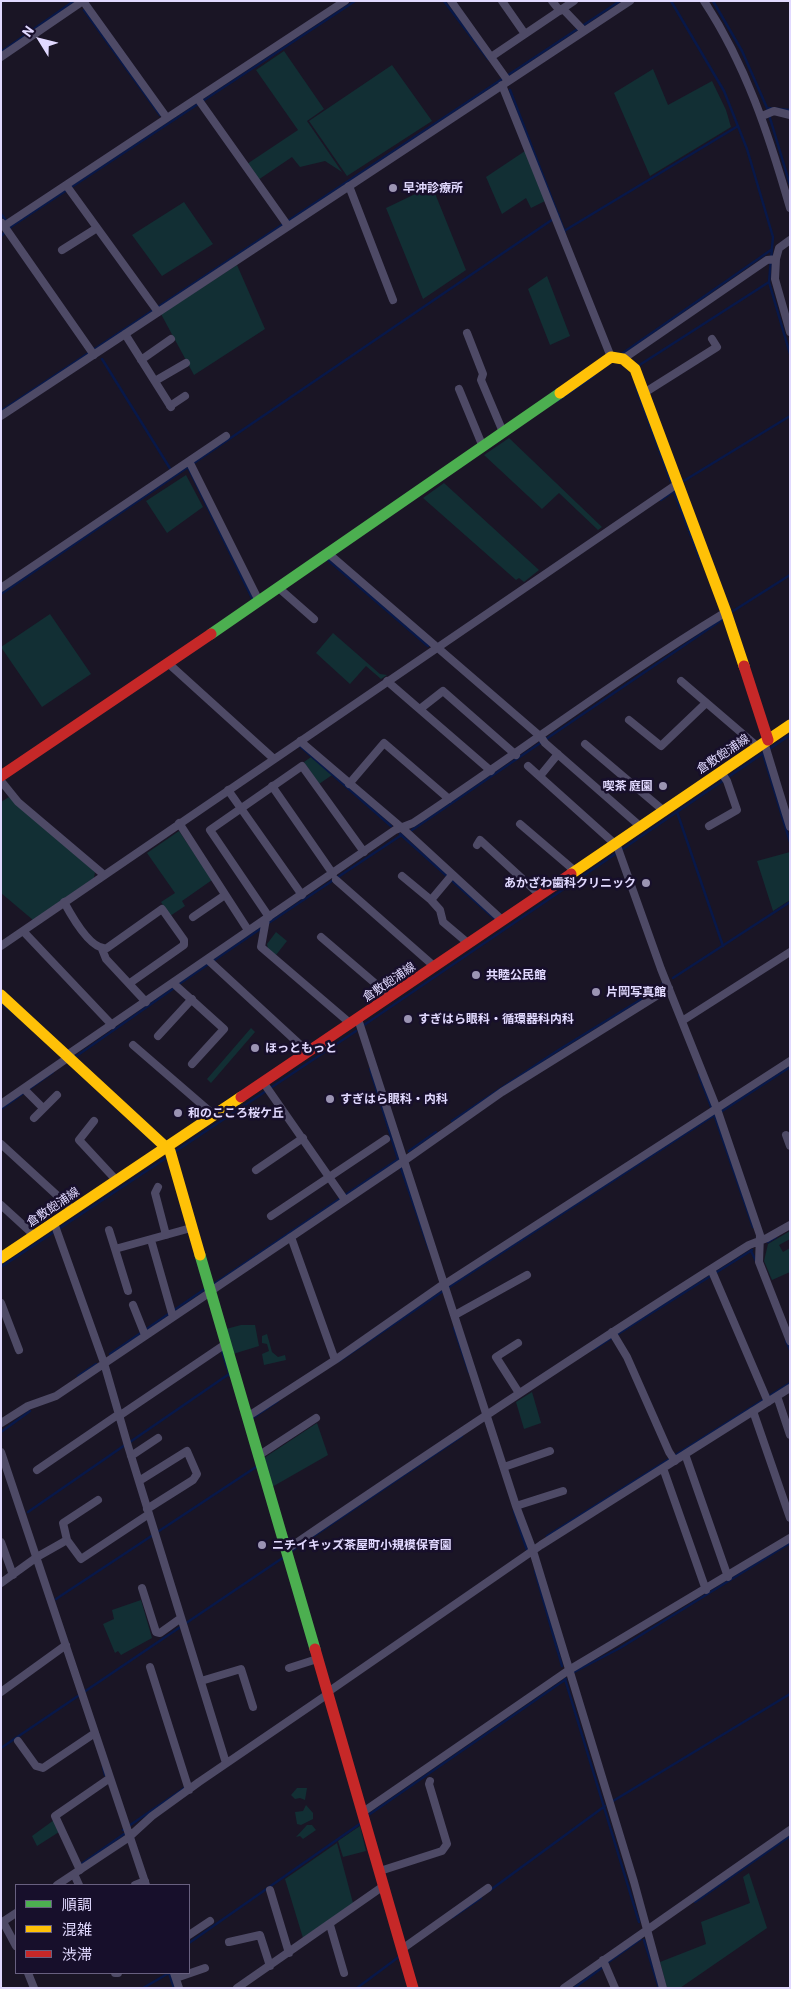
<!DOCTYPE html>
<meta charset="utf-8">
<style>
body{margin:0}
#map{position:relative;width:791px;height:1989px;overflow:hidden;background:#1a1525;font-family:Barlow,"Noto Sans JP",sans-serif}
canvas{display:block}
.frame{position:absolute;inset:0;border:2px solid #e1d9ff;pointer-events:none}
.legend{position:absolute;left:15px;top:1884px;width:175px;height:90px;box-sizing:border-box;background:#170f2b;border:1px solid #686080;margin:0;padding:6px 9px;list-style:none;font-size:15px;color:#e1d9ff}
.legend li{display:flex;align-items:center;gap:10px;height:25px}
.legend b{width:25px;border:1px solid #686080}
.north{position:absolute;left:15px;top:15px;width:50px;height:50px;-webkit-text-stroke:4px #170f2b;paint-order:stroke;rotate:306deg;font-size:14px;font-weight:700;line-height:20px;text-align:center;color:#e1d9ff}
.north::after{content:'';display:block;margin:auto;width:18px;height:22px;background:#e1d9ff;clip-path:polygon(50% 0,100% 100%,50% 72%,0 100%)}
</style>
<div id="map">
<canvas width="791" height="1989"></canvas>
<div class="frame"></div>
<ul class="legend">
<li><b style="height:6px;background:#4caf50"></b>順調</li>
<li><b style="height:6px;background:#ffc107"></b>混雑</li>
<li><b style="height:6px;background:#c62828"></b>渋滞</li>
</ul>
<div class="north">N</div>
</div>
<script>
const c = document.querySelector('canvas').getContext('2d');
c.lineJoin = 'round';
function fillPath(path, color) { c.fillStyle = color; c.fill(path, 'evenodd'); }
function stroke(path, color, width, dash) { c.strokeStyle = color; c.lineWidth = width; c.lineCap = dash ? 'butt' : 'round'; c.setLineDash(dash || []); c.stroke(path); }
function label(font, color, halo, rows, align = 'center') {
  c.font = font + ' Barlow,"Noto Sans JP",sans-serif'; c.lineWidth = 5; c.setLineDash([]); c.textBaseline = 'middle'; c.strokeStyle = halo; c.fillStyle = color; for (const [text, x, y, turn = 0] of rows) {
    c.save(); c.translate(x, y); c.rotate((+turn || 0) * Math.PI / 180); c.textAlign = isNaN(turn) ? turn : align; if (halo) c.strokeText(text, 0, 0); c.fillText(text, 0, 0); c.restore();
  }
}
fillPath(new Path2D(`
 M284,51L324,109L307,121L342,172L325,161L300,167L292,157L258,180L247,164L298,130L256,70Z
 M392,65L432,121L347,176L309,121Z
 M653,69L668,105L712,81L726,110L731,127L650,176L614,93Z
 M525,151L545,201L531,208L526,198L502,214L486,177Z
 M432,186L466,270L423,299L386,208Z
 M184,202L213,244L162,276L132,235Z
 M237,265L265,329L194,375L161,314Z
 M547,276L570,336L550,345L528,289Z
 M509,438L602,527L598,530L559,493L542,509L484,455Z
 M186,475L203,507L167,533L146,501Z
 M444,483L539,570L524,582L519,578L516,580L423,498Z
 M50,614L91,674L42,707L1,647Z
 M333,633L380,674L387,675L381,679L366,666L350,684L316,653Z
 M311,757L332,775L319,784L304,762Z
 M9,797L95,872L94,878L33,920L1,893V802Z
 M179,831L212,880L182,901L185,906L170,916L161,902L175,893L147,853Z
 M790,852V900L773,911L757,861Z
 M276,932L287,941L276,955L268,949L267,944Z
 M251,1028L255,1032L211,1083L207,1079Z
 M790,1231V1239L779,1245L783,1252L790,1248V1272L772,1280L764,1261L768,1244Z
 M241,1325H255L259,1346L233,1354L226,1329Z
 M267,1334L272,1352L278,1357L285,1355L286,1360L264,1365L262,1354L269,1351L267,1344L262,1343V1336Z
 M532,1392L541,1423L524,1429L516,1402Z
 M317,1423L328,1455L272,1487L264,1458Z
 M141,1600L152,1638L121,1655L118,1651L115,1653L103,1624L114,1619L112,1610Z
 M297,1788H307L305,1800L300,1798L295,1799L291,1795Z
 M306,1805L313,1813V1819L301,1825L297,1824L295,1812L303,1811Z
 M54,1820L59,1832L37,1846L32,1836Z
 M307,1825H312L316,1830L303,1839L300,1836L296,1837Z
 M360,1826L366,1851L343,1857L338,1841Z
 M337,1843L353,1903L303,1938L285,1879Z
 M749,1873L767,1928L680,1988H667L660,1962L706,1944L701,1922L750,1903L743,1877Z`), '#122f34');
stroke(new Path2D(`
 M444,1L488,59
 M671,1L724,91L747,149L773,237L769,282L790,354
 M713,1L742,51L767,108L790,185
 M84,10L160,115
 M1,52L74,1
 M510,90L565,233
 M767,108L790,110
 M1,214L8,223
 M564,231L738,126
 M1,236L12,226L355,1
 M623,353L771,250
 M102,359L171,470
 M638,366L769,282
 M636,387L671,482
 M557,401L594,376
 M1,411L620,1
 M188,467L252,598
 M682,482L790,416
 M674,492L700,559
 M661,500L674,491
 M327,559L428,646
 M1,594L559,215
 M730,613L790,575
 M300,746L391,826
 M763,754L790,842
 M677,812L723,946
 M412,830L723,619
 M400,834L495,919
 M267,924L403,834
 M673,978L790,902
 M179,984L263,927
 M1,1003L11,1011
 M364,1025L790,735
 M75,1057L174,988
 M370,1069L398,1159
 M699,1075L712,1109
 M1,1109L53,1072
 M722,1111L790,1067
 M714,1114L753,1227
 M452,1121L557,1051L658,989L663,983
 M176,1151L356,1031
 M409,1151L436,1132
 M401,1168L429,1249
 M768,1242L776,1237
 M751,1251L756,1261
 M1,1267L166,1158
 M214,1284L400,1158
 M454,1328L469,1372
 M786,1341L790,1350
 M221,1348L230,1376
 M594,1349L752,1250
 M110,1354L205,1289
 M339,1361L452,1285L716,1114
 M78,1376L96,1364
 M251,1419L278,1401
 M1,1432L30,1411
 M130,1442L229,1374
 M514,1511L527,1550
 M28,1512L125,1445
 M547,1536L790,1383
 M290,1552L462,1436
 M535,1571L562,1666
 M56,1599L256,1467
 M574,1672L620,1648L790,1543
 M565,1679L639,1922
 M1,1748L284,1557
 M103,1767L105,1775
 M613,1801L790,1694
 M367,1816L566,1679
 M123,1830L186,1787
 M80,1865L124,1834
 M489,1891L605,1806
 M695,1902L790,1836
 M453,1917L481,1898
 M644,1940L659,1988
 M189,1943L361,1823
 M607,1963L641,1939
 M169,1973L174,1988
 M143,1988L169,1973
 M357,1988L400,1956
 M574,1988L603,1967`), '#081849', 2.5);
stroke(new Path2D(`
 M83,1L167,118L345,1
 M451,1L508,81
 M502,1L525,34
 M552,1L560,11
 M704,1C746,65 769,135 790,208
 M563,9L584,31
 M1,57L83,1
 M491,57L574,1
 M502,85L611,357
 M198,99L288,226
 M762,116L774,111L790,115
 M66,185L158,312
 M349,186L393,300
 M2,223L94,355
 M4,226L167,118
 M62,250L97,228
 M776,259L779,248L790,240
 M467,333L483,374L481,380L503,432
 M125,334L171,407
 M623,359L767,260L776,259L775,279L790,332
 M141,360L171,339
 M155,381L186,363
 M459,389L483,447
 M644,393L717,347L712,339
 M170,406L185,396
 M1,416L630,1
 M189,461L259,601
 M329,554L541,737L545,743L641,827
 M1,588L226,436
 M281,590L314,619
 M169,664L274,759
 M387,681L491,771
 M681,681L758,747
 M420,709L443,691L516,755
 M629,720L661,746L706,703
 M300,741L402,828L502,920
 M764,742L790,827
 M585,744L664,811
 M528,766L615,844
 M540,776L558,754
 M1,781L18,802L103,874
 M349,784L384,743L449,799
 M272,786L333,874
 M228,790L302,895
 M179,823L248,930
 M520,824L575,871
 M709,826L737,810L727,781L721,772
 M616,843L661,969L717,1109L760,1235L759,1262L790,1341
 M477,845L480,840L540,895
 M402,876L431,900L452,875
 M336,880L435,967
 M431,900L440,910L443,922L469,944
 M64,902C71,915 91,951 107,948L162,909L184,940V945L130,983
 M193,917L225,895
 M269,917L210,830L302,766L364,852
 M266,919L261,947L351,1024
 M23,931L112,1025
 M321,937L391,997
 M1,946L677,484
 M102,949L106,959L146,1002
 M207,959L308,1052
 M173,983L224,1029L192,1064
 M358,1019L516,1506L533,1551L634,1882L663,1988
 M682,1021L790,952
 M158,1036L192,999
 M133,1045L214,1115
 M263,1082L345,1200
 M24,1089L43,1108
 M1,1104L69,1057L70,1053L395,830L413,823C518,753 619,677 726,612
 M34,1118L57,1095
 M94,1121L79,1140L117,1181
 M786,1135L790,1146
 M1,1144L73,1210
 M256,1170L303,1138
 M158,1187L155,1193L166,1235
 M1,1205L35,1236
 M271,1216L386,1139
 M54,1223L104,1363L128,1446L226,1763
 M109,1230L115,1249
 M291,1237L335,1360
 M151,1240L173,1317
 M711,1269L768,1402
 M445,1284L790,1061
 M128,1291L115,1249L191,1228
 M211,1291L404,1161L502,1092L669,988
 M1,1303L19,1350
 M133,1305L145,1335
 M455,1315L527,1275
 M612,1332L627,1357L669,1452L675,1461
 M518,1343L496,1357L519,1393
 M777,1396L790,1435
 M753,1411L790,1518
 M119,1416L224,1345
 M247,1417L335,1360L445,1283
 M1,1423L28,1406L56,1396L209,1293
 M1,1452L146,1885
 M685,1454L728,1577
 M131,1456L158,1438
 M258,1456L316,1418
 M504,1467L550,1451
 M663,1468L706,1590
 M37,1470L119,1414
 M139,1481L187,1451L197,1474L193,1480L147,1509
 M516,1506L563,1491
 M67,1540L63,1523L98,1500
 M1,1542L13,1575
 M286,1550C439,1446 593,1343 749,1245L767,1238L790,1225
 M1,1583L37,1557L67,1540L81,1559L149,1514
 M142,1588L156,1632L160,1633L181,1618
 M150,1667L189,1790
 M289,1668L314,1660
 M201,1681L241,1669L253,1707
 M1,1692L66,1645
 M328,1692L541,1545L790,1388
 M18,1741L36,1766L43,1768L95,1733
 M363,1812L569,1670L790,1538
 M80,1870L55,1816L110,1778
 M380,1871L442,1851L447,1844L429,1784L430,1781
 M74,1874L79,1885
 M57,1885L128,1838L152,1816L199,1782L325,1696
 M135,1885L145,1881
 M270,1890L289,1953
 M3,1922L16,1946
 M1,1923L16,1913
 M330,1925L344,1973
 M189,1935L210,1921
 M229,1942L260,1935L270,1966
 M402,1949L488,1888
 M603,1960L615,1988
 M28,1973L34,1988
 M115,1973H118
 M174,1973L179,1988
 M176,1978L205,1968
 M237,1988L382,1887
 M564,1988L790,1830`), '#4e4a66', 8);
stroke(new Path2D(`
 M211,634L560,393
 M200,1255L315,1649`), '#4caf50', 11);
stroke(new Path2D(`
 M560,393L611,357L623,359L635,369L726,612L744,666
 M571,874L790,725
 M1,995L170,1151L200,1255
 M1,1258L241,1097`), '#ffc107', 11);
stroke(new Path2D(`
 M744,666L768,740
 M1,776L211,634
 M241,1097L571,874
 M315,1649L413,1988`), '#c62828', 11);
for (const [x, y, r, color] of [
 [393,188,5,"#9b94b3"],
 [663,786,5,"#9b94b3"],
 [646,883,5,"#9b94b3"],
 [476,975,5,"#9b94b3"],
 [596,992,5,"#9b94b3"],
 [408,1019,5,"#9b94b3"],
 [255,1048,5,"#9b94b3"],
 [330,1099,5,"#9b94b3"],
 [178,1113,5,"#9b94b3"],
 [262,1545,5,"#9b94b3"]
]) { const dot = new Path2D(); dot.arc(x, y, r, 0, 2 * Math.PI); c.fillStyle = color; c.fill(dot); stroke(dot, '#170f2b', 2); }
label('bold 12px', '#e1d9ff', '#170f2b', [
 ["早沖診療所",403,188],
 ["喫茶 庭園",653,786,"right"],
 ["あかざわ歯科クリニック",636,883,"right"],
 ["共睦公民館",486,975],
 ["片岡写真館",606,992],
 ["すぎはら眼科・循環器科内科",418,1019],
 ["ほっともっと",265,1048],
 ["すぎはら眼科・内科",340,1099],
 ["和のこころ桜ケ丘",188,1113],
 ["ニチイキッズ茶屋町小規模保育園",272,1545]
], 'left');
label('12px', '#e1d9ff', '#170f2b', [
 ["倉敷飽浦線",723,754,-34],
 ["倉敷飽浦線",389,982,-34],
 ["倉敷飽浦線",53,1207,-34]
]);
</script>
